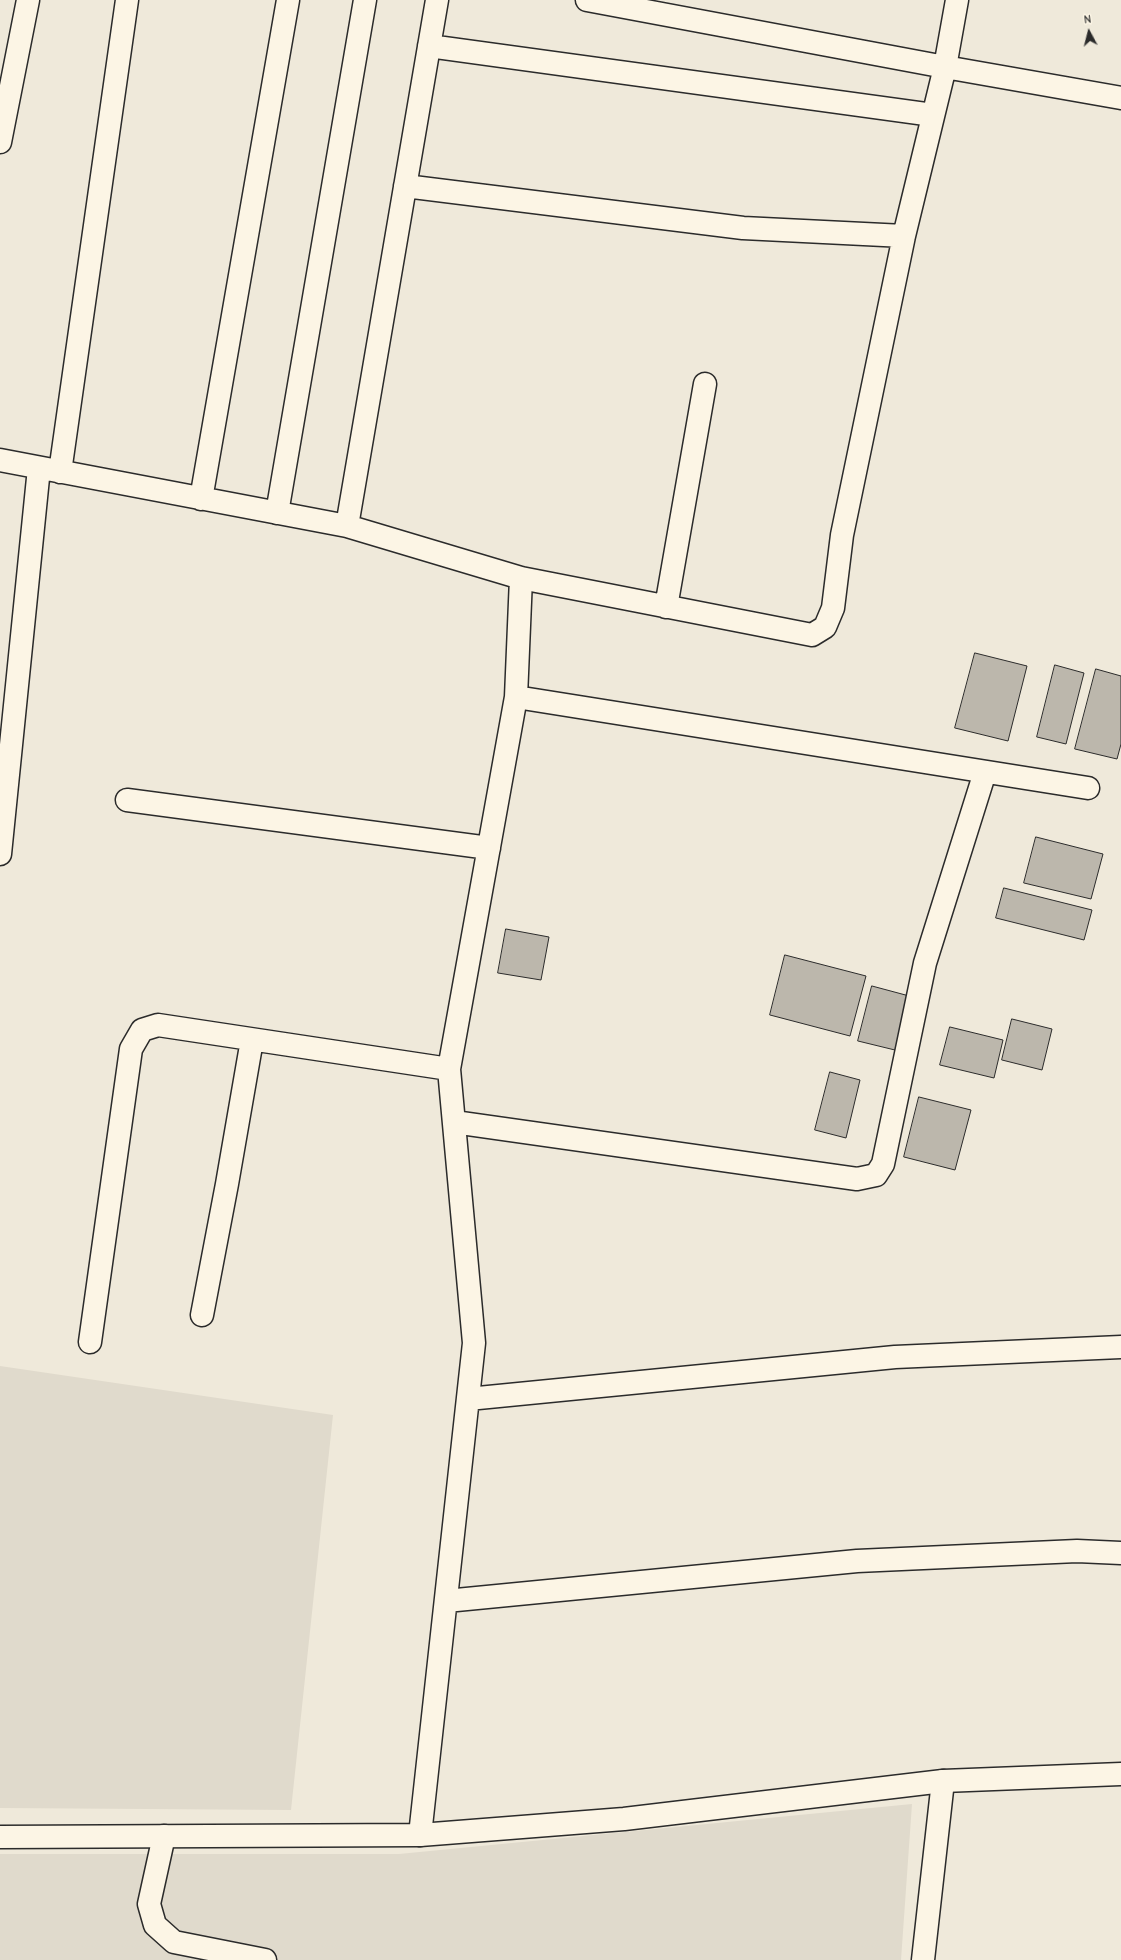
<!DOCTYPE html>
<style>
body{margin:0}
#map{position:relative;width:1121px;height:1960px;overflow:hidden;background:#efe9da;font-family:"Comic Neue",sans-serif}
canvas{display:block}
.north{position:absolute;left:1069px;top:12px;width:40px;height:40px;-webkit-text-stroke:3px #fcf5e5;paint-order:stroke;rotate:353deg;font-size:11px;font-weight:700;line-height:16px;text-align:center;color:#2b2b2b}
.north::after{content:'';display:block;margin:auto;width:14px;height:18px;background:#2b2b2b;clip-path:polygon(50% 0,100% 100%,50% 72%,0 100%)}
</style>
<div id="map">
<canvas width="1121" height="1960"></canvas>
<div class="north">N</div>
</div>
<script>
const c = document.querySelector('canvas').getContext('2d');
c.lineJoin = 'round';
function fillPath(path, color) { c.fillStyle = color; c.fill(path, 'evenodd'); }
function stroke(path, color, width, dash) { c.strokeStyle = color; c.lineWidth = width; c.lineCap = dash ? 'butt' : 'round'; c.setLineDash(dash || []); c.stroke(path); }
fillPath(new Path2D(`
 M0,1366L333,1415L291,1810L0,1808Z
 M912,1804L901,1960H0V1854H399Z`), '#e0dacc');
const building = new Path2D(`
 M975,653L1027,666L1008,741L955,728Z
 M1055,665L1084,673L1066,744L1037,737Z
 M1096,669L1121,676V744L1117,759L1075,749Z
 M1036,837L1103,854L1091,899L1024,883Z
 M1004,888L1092,910L1084,940L996,918Z
 M506,929L549,937L541,980L498,973Z
 M785,955L866,976L850,1036L770,1015Z
 M872,986L913,997L899,1051L858,1041Z
 M1012,1019L1052,1029L1042,1070L1002,1060Z
 M950,1027L1003,1040L994,1078L940,1065Z
 M830,1072L860,1080L846,1138L815,1130Z
 M919,1097L971,1110L955,1170L904,1157Z`);
fillPath(building, '#bcb7ac');
stroke(building, '#2b2b2b', 1);
const minor = new Path2D(`
 M587,0L945,67L1121,98
 M429,46L933,115
 M0,142L28,0
 M405,186L743,228L904,236
 M0,460L347,526L521,578L812,635L825,627L833,608L842,535L904,236L945,67L957,0
 M60,472L127,0
 M201,499L288,0
 M277,513L365,0
 M347,526L437,0
 M666,607L705,384
 M516,697L1088,788
 M127,800L489,848
 M0,854L39,468
 M454,1122L857,1179L876,1175L883,1164L925,963L985,772
 M202,1315L227,1184L252,1040
 M90,1342L131,1049L142,1030L158,1025L449,1069
 M468,1399L895,1357L1121,1347
 M446,1601L857,1561L1077,1551L1121,1553
 M420,1835L474,1343L449,1069L516,697L521,578
 M164,1836L149,1904L155,1925L174,1942L265,1960
 M923,1960L943,1781`);
const major = new Path2D(`
 M0,1837L420,1835L624,1819L943,1781L1121,1774`);
stroke(minor, '#2b2b2b', 25);
stroke(major, '#2b2b2b', 25);
stroke(minor, '#fcf5e5', 22);
stroke(major, '#fcf5e5', 22);
</script>
